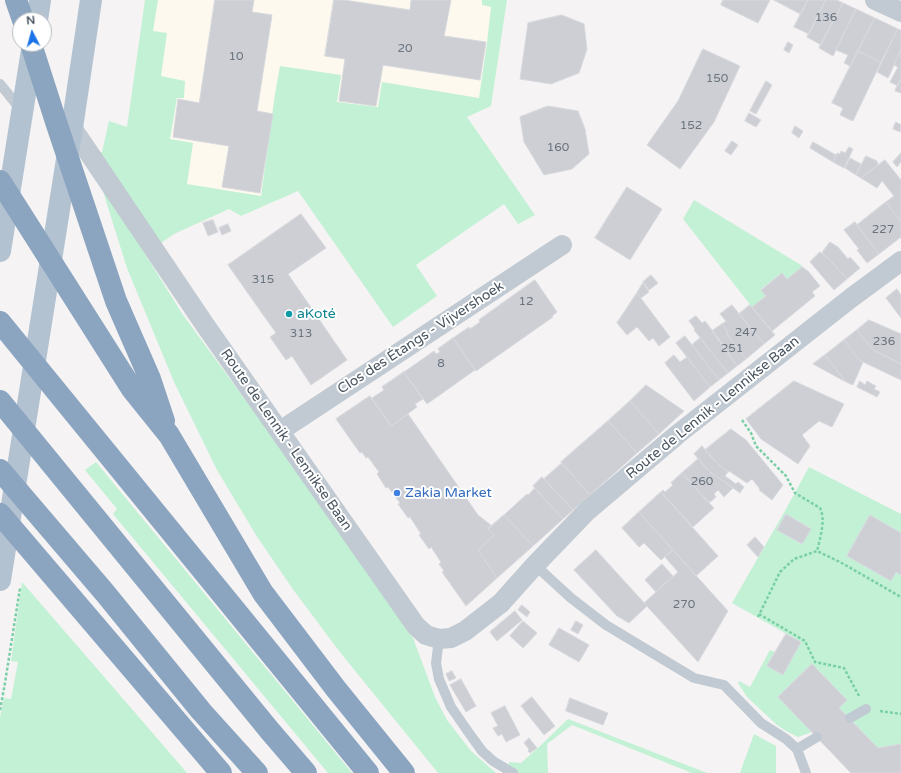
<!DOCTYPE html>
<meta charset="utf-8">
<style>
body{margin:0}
#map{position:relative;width:901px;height:773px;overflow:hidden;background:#f5f3f3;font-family:"Varela Round",sans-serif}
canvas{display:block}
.north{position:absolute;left:12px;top:12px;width:40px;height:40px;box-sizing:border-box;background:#fff;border:1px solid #b7bbc0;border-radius:50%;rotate:354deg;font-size:11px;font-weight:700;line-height:16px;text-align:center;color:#4a5661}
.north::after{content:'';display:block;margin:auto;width:14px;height:18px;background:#1a73e8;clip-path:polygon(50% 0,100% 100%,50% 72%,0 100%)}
</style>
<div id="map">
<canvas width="901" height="773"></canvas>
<div class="north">N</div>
</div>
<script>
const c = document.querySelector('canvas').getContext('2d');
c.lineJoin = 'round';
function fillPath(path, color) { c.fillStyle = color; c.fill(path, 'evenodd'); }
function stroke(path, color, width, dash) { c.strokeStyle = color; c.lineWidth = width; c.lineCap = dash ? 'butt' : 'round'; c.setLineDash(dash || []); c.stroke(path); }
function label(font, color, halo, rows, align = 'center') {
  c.font = font + ' "Varela Round",sans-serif'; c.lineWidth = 4; c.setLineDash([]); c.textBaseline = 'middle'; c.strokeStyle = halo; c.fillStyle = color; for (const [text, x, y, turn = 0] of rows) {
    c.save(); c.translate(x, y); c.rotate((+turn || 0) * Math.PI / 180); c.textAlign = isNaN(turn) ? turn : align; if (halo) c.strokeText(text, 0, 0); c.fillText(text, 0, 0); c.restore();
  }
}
fillPath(new Path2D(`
 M145,0H507L491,106L241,216L229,209L174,234Z`), '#fdf9ef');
fillPath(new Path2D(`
 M145,0H158L153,31L167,33L161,76L185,81L184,98H177L170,139L193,143L187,184L261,196L275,94L280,66L341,75L337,102L378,107L382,82L479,98L487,43L491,7L482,5V0H507L491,106L467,117L535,215L518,224L504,204L416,265L437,296L393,327L298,191L241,216L229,209L174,234L145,254L183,315L280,447L413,638L435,697L447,720L471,751L496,773H438L339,651L292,588L256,535L217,470L174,382L127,268L106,201L91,151L102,152L109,121L127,127Z
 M694,200L801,265L808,271L802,267L787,279L782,273L761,289L766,296L752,307L683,219Z
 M96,462C181,565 267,669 352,773H328L113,514L117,509L85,470Z
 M809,467L901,514V533L870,515L847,556L891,581L896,572L901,575V744L878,748L839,708L847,700L812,664L778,697L812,732L798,737L786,731L777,725L747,697L738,683L739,681L750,687L770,650L775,652L767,666L783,675L801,642L732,603L786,509ZM786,514L810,528L801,544L777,530Z
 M22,582L138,716L187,773H0V717L4,698L11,699L18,662L11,661Z
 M568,719L707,773H692L572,725L547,744L548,773H509V762L521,763L540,746Z
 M754,734L776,746V773H740Z`), '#c3f1d5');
const building = new Path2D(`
 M215,0H254L252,12L272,15L257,111L273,114L260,193L222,187L229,146L173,137L178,99L199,103Z
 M334,0H344L410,10L411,0H451L444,36L486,42L480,80L383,65L376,106L339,101L345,59L325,56Z
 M723,0H770L758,23L721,5Z
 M774,0H808L801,14Z
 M808,0H826L809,34L794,27Z
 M826,0H837L843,3L821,45L807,37Z
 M843,3L856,9L833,56L819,48Z
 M856,9L875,18L850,66L844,63L848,55L836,50Z
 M562,15L584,24L587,49L579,73L551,84L520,79L528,23Z
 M875,18L898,29L881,62L858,51Z
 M898,29L901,30V50L888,78L877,72Z
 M788,42L793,45L789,53L784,50Z
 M703,49L740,66L714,122L680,169L647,145L678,101Z
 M901,50V78L898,86L890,82L898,67L894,65Z
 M858,51L881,62L853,121L840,115L843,108L832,103Z
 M901,78V93L895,91Z
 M766,81L772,85L756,114L750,111Z
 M548,106L578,111L585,129L589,154L572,169L544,175L524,142L520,117Z
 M749,113L761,120L756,127L745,121Z
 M896,122L901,125L900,132L893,129Z
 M795,126L803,131L799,138L792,133Z
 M732,141L738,145L731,155L725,151Z
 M813,142L836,155L833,162L810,148Z
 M849,147L853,149L844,168L833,162L837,153L840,154L841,151L845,153Z
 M901,153V162L897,167L893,162Z
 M866,156L877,161L878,165L861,178L856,175Z
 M850,158L861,164L856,175L845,168Z
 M885,160L901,180V222L886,202L894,196L882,181L877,188L861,178Z
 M627,187L662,209L630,260L595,238Z
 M886,202L901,222V237L879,254L857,225Z
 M301,214L326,248L288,274L347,360L311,385L292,356L286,360L270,337L276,333L228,265Z
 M213,220L218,232L208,236L203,223Z
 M855,222L879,254L867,263L857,250L859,249L844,230Z
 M228,224L231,231L222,235L219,228Z
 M830,242L838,247L848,259L850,257L860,268L847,279L829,259L822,253Z
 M820,252L829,259L847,279L834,290L810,262Z
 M802,267L808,271L820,286L812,292L815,296L772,331L752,307L766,296L761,290L782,273L787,279Z
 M651,275L658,283L649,290L643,282Z
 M535,280L557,312L552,316L553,317L476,371L453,338L469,327L470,329L480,322L479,320Z
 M643,283L649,292L641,298L637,293Z
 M897,289L901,295V318L886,298Z
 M637,293L670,337L659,346L653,338L649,341L637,327L627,335L617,323Z
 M732,305L764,344L746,359L726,333L728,332L722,324L726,321L720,314Z
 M750,305L775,335L764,344L739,314Z
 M696,316L702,323L705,321L718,338L737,366L728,373L694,330L695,329L689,321Z
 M869,320L901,334V364L873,350L857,330Z
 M722,324L728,332L726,333L746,359L737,366L712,331Z
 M857,330L873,350L901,364V380L859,360L844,340Z
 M685,336L719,380L710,387L676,343Z
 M453,338L475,370L427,404L404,372L434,351L436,354L440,352L438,349Z
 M700,338L728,373L719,380L692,345Z
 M844,340L859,360L863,362L853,385L846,382L825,355Z
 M674,355L680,362L687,357L710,387L694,401L665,363Z
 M825,355L846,382L813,364Z
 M404,372L423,399L415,404L417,407L391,426L372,398L384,390L382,387Z
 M794,381L844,404L832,427L819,421L802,435L810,446L798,464L761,439L746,419Z
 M860,381L865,385L867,381L876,386L874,389L880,392L877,397L857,387Z
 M646,385L684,411L659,434L630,401Z
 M370,396L391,426L408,414L478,515L492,526L488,529L494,535L478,550L497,578L466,606L442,572L444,571L439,564L441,562L431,547L429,549L419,535L421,534L410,517L408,518L398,504L400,503L388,487L386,488L377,474L379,472L368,457L366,458L362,452L360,453L336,419Z
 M630,401L659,434L637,453L608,421Z
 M608,421L637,453L590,495L561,462Z
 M731,429L746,440L783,485L772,500L759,490L760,489L752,479L747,483L729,471L728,472L718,464L705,450Z
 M702,446L718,464L728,472L725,476L736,484L738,482L744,487L740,493L710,472L694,454Z
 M698,459L710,472L733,488L724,497L718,490L714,494L716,497L709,503L682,473Z
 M562,463L590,495L573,510L544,479Z
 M682,473L714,508L693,527L661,492L663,490L665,492L673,485L671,483Z
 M542,477L573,510L563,519L533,486Z
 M535,488L563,519L533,546L504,515L527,494L528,495Z
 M661,492L718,556L696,576L639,512Z
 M639,512L673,550L661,560L644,543L639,547L622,528Z
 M786,514L811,529L802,544L777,530Z
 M504,515L533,546L497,578L478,550L494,535L488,529Z
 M870,515L901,533V575L896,572L891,581L847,556Z
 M755,537L764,547L758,557L747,545Z
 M596,550L647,606L629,623L617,616L574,570Z
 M673,550L728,611L698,662L644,603L678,572L665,557Z
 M662,564L673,576L656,592L645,580Z
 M522,605L530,612L527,617L518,610Z
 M515,611L522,620L497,641L490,632Z
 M523,621L537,633L526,645L523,648L510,636Z
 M576,621L583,625L578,634L571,630Z
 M559,628L589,645L579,662L549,645Z
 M786,634L801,642L783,675L767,666Z
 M812,664L847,700L839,708L878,748L901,744V773H851L778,697Z
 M452,671L456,678L449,681L446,674Z
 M461,679L476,706L466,712L450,685Z
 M532,697L555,726L544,735L521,706Z
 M570,698L608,713L603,725L566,711Z
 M505,706L520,735L506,742L502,734L498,736L493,728L498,726L491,713Z
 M529,738L537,748L530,753L528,751L529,749L524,743Z`);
fillPath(building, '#cdcfd5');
stroke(building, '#d7d9de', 1);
stroke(new Path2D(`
 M742,420L751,433L756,446L786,476L795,493L820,508C826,519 820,539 817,551
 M759,614L805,641L815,662L844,668L859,696
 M758,617L780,572L794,559L817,551L840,562L901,597
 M0,710L5,683L20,588
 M880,711L901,714`), '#7ad0a6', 2.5, [3, 2]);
stroke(new Path2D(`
 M0,84L21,110
 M535,565L571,598L606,625L694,678L724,685L761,723L786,739L797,749L806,773
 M439,639L436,663L439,679L451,707L469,733L482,751L493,761L513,773
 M850,718L866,709
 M797,749L817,737`), '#c1cad2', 10);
stroke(new Path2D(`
 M875,0L901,12
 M65,120L72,128L87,150L205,325L416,626L426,635L439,639L451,638L465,631L501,603L535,565L587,511L678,434L851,298L901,261
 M280,431L562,245`), '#c1cad2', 20);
stroke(new Path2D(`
 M37,20L40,0
 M0,251L33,44
 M0,580L72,128L91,0`), '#b3c2d1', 22);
stroke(new Path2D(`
 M16,0L23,20
 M31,44L57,125L116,301L150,379L164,421
 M0,181L132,389L169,435L263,593L336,689L404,773
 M0,322L368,773
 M0,401L270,731L306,773
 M0,470L105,593L201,711L257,773
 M0,514L221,773`), '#8ba5c1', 22);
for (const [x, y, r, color] of [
 [289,314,4,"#0f9aa8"],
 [397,493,4,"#3f7fe0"]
]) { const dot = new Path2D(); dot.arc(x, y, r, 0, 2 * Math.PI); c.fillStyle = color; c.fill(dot); stroke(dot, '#fff', 1.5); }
label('12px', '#6b747e', null, [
 ["136",826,18],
 ["20",405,49],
 ["10",236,57],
 ["150",717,79],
 ["152",691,126],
 ["160",558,148],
 ["227",883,230],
 ["315",263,280],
 ["12",526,302],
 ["247",746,333],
 ["313",301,334],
 ["236",884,342],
 ["251",732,349],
 ["8",441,364],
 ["260",702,482],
 ["270",684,605]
]);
label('14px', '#0d838f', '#fff', [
 ["aKoté",297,314]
], 'left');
label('14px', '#4a5661', '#fff', [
 ["Clos des Étangs - Vijvershoek",421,338,-33],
 ["Route de Lennik - Lennikse Baan",713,408,-39],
 ["Route de Lennik - Lennikse Baan",286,440,55]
]);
label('14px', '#366cbe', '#fff', [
 ["Zakia Market",405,493]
], 'left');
</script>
